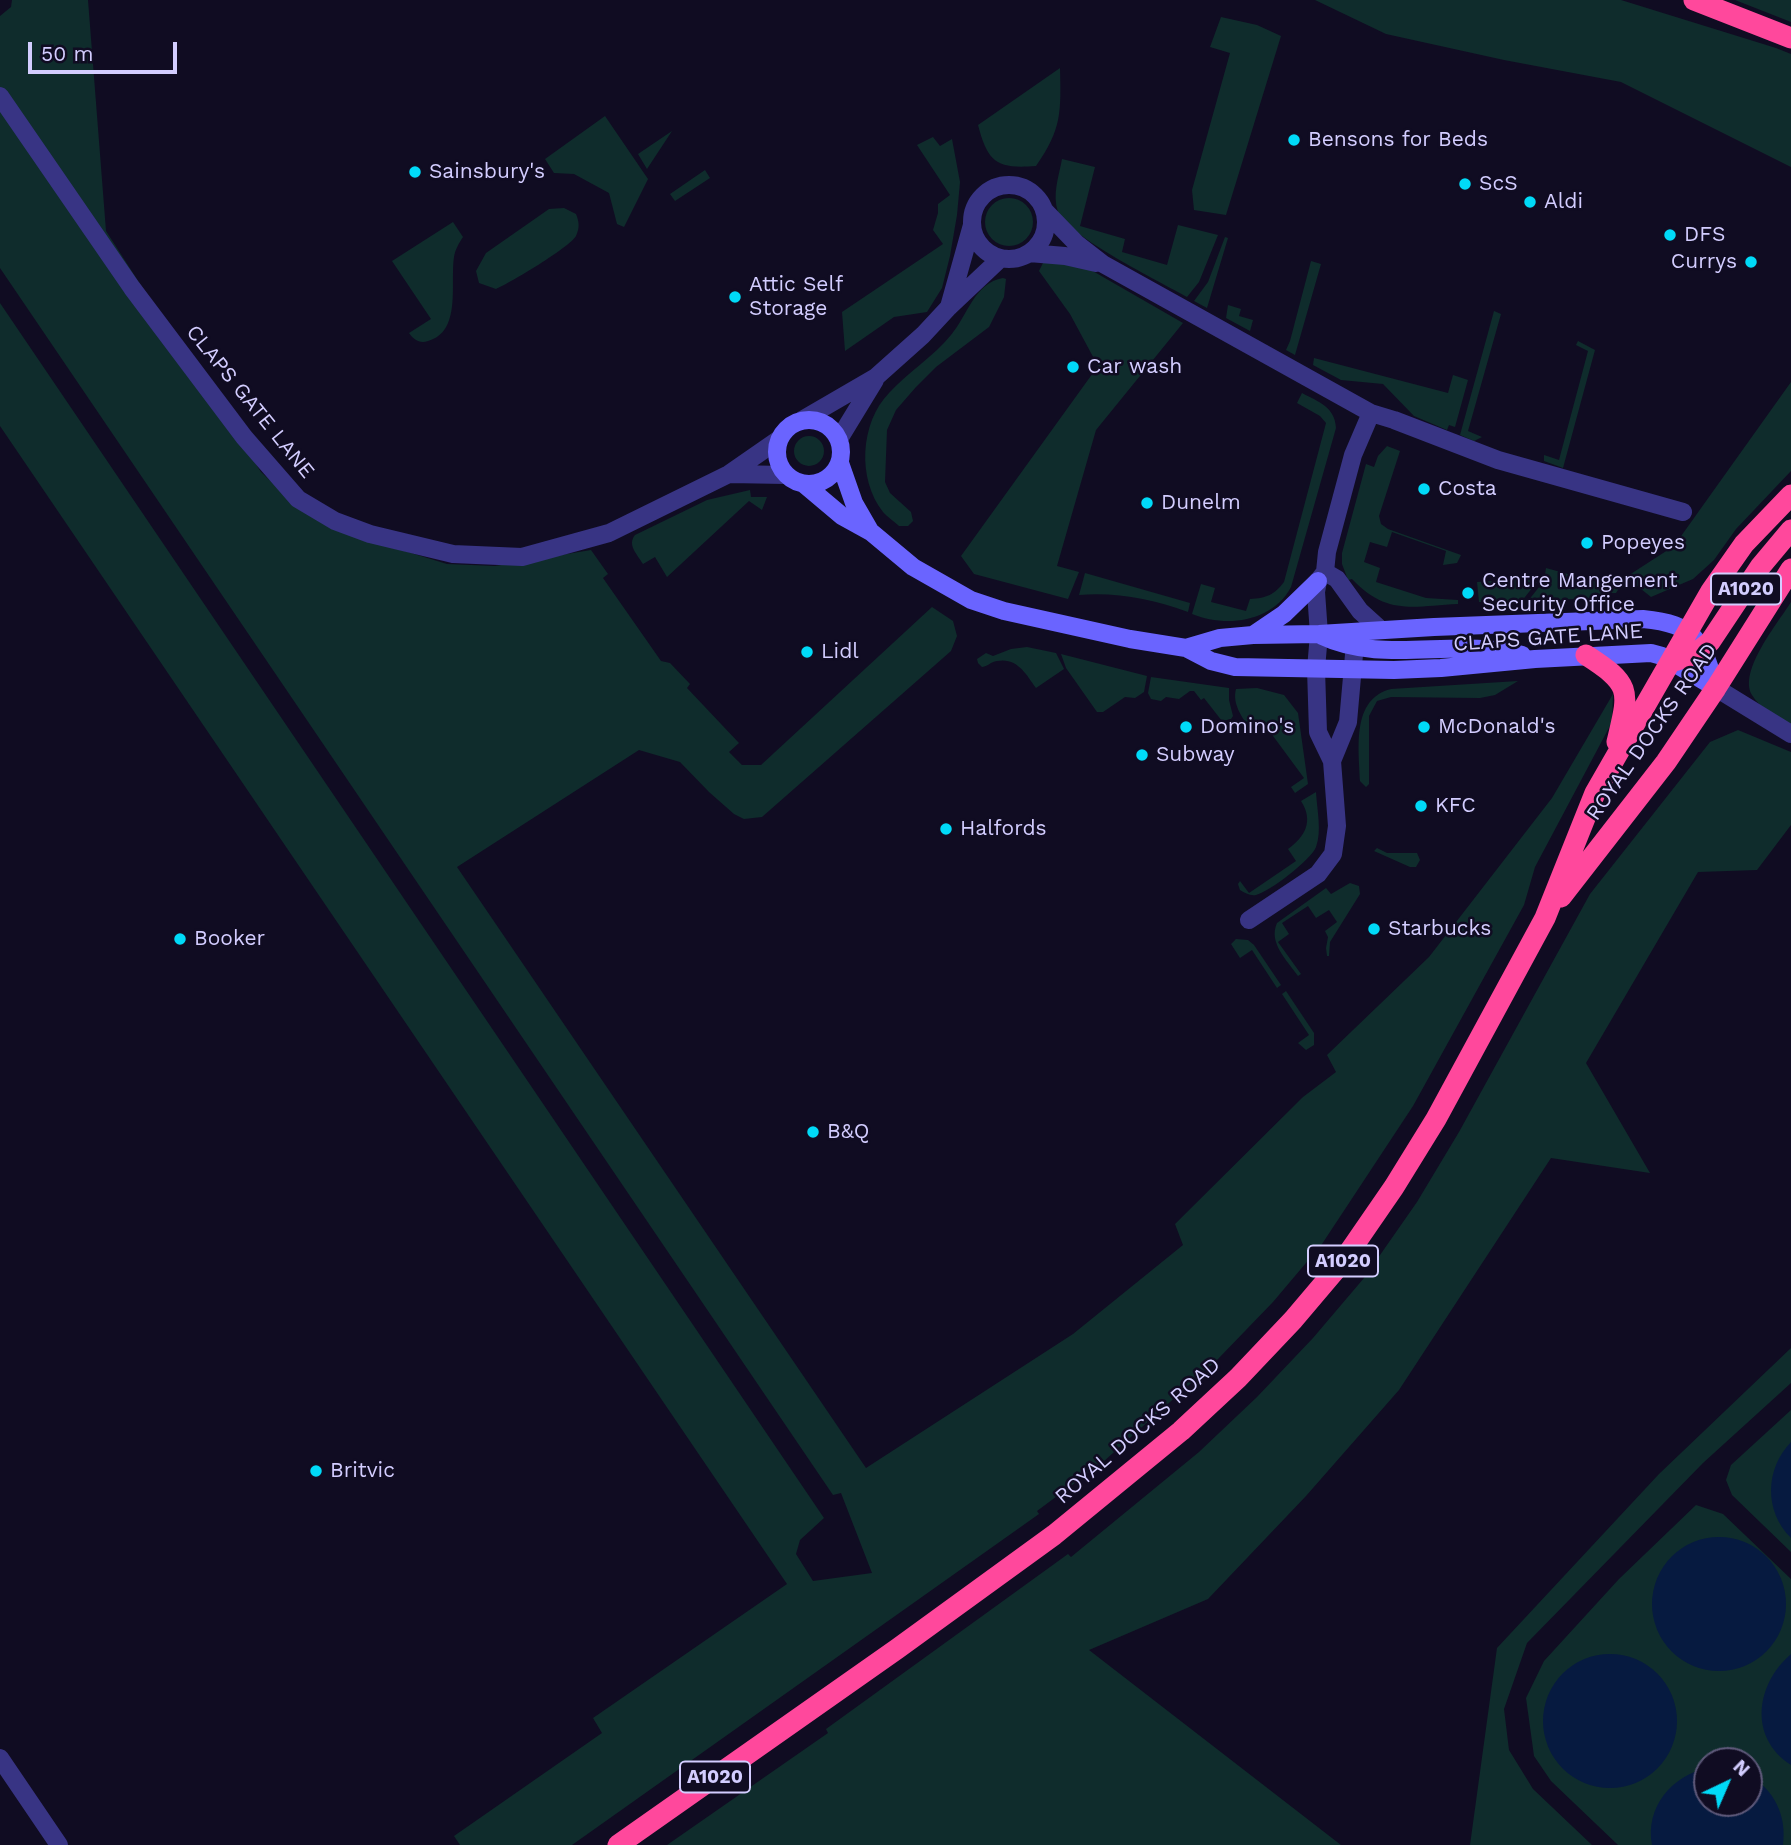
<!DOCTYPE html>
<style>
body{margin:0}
#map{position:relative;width:1791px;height:1845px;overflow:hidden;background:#100c22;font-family:"Work Sans",sans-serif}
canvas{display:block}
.north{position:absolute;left:1693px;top:1747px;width:70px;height:70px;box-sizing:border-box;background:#100c22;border:2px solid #5e597a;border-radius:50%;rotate:44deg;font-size:19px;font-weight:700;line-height:28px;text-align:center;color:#d3cdff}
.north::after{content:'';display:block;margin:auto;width:24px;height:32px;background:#00daf8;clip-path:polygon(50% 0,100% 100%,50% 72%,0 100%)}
.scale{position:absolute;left:28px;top:42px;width:149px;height:32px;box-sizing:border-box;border:4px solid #d3cdff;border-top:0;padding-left:9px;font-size:21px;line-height:24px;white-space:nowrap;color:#d3cdff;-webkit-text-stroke:5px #100c22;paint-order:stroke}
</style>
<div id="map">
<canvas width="1791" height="1845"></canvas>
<div class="north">N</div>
<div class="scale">50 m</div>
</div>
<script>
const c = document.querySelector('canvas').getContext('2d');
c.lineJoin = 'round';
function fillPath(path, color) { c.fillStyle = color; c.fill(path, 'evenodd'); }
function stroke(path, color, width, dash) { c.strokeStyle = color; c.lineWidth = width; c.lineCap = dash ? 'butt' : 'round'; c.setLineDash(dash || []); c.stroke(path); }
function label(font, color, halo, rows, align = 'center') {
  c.font = font + ' "Work Sans",sans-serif'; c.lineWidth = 5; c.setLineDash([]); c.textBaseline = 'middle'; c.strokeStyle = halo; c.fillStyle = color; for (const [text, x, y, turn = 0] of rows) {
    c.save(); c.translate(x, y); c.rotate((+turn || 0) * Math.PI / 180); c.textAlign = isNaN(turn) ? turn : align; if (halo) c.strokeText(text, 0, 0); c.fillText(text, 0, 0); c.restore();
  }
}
fillPath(new Path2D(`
 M12,0H88L106,231L261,472L300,509L398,549L447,564L495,566L591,550L608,574L603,578L661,661L670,663L690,684L687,688L739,743L729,752L742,765H761L932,607L953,621L957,636L951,651L762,817L744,819L734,814L709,792L680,762L639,750L457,867L866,1468L1073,1334L1183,1245L1175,1224L1303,1097L1336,1072L1327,1055L1429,957L1552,798L1613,694L1612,722L1535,867L1524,905L1413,1106L1322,1244L1273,1302L1218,1359L1103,1462L1037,1511L1039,1514L572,1845H460L454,1836L602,1733L593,1718L787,1584L0,426V303L824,1518L800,1540L796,1554L813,1581L872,1573L841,1493L833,1495L0,268V16L11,7Z
 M1315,0H1621L1776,48L1791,54V167L1621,82L1504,60L1386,34Z
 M1735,0H1791V22Z
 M1221,17L1257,25L1281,36L1226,215L1194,210L1192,190L1230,53L1210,47Z
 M1060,68C1061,112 1062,129 1036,166C997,169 988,163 978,125Z
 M605,116L648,179L624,227L617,224L609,193L574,174L554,173L545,159Z
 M672,131L647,169L638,154Z
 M933,137L940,146L952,139L960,182L957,215L950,256L942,288L927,312L894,317L845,351L842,312L943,244L933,230L938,213V204L950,195L917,145Z
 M1062,159L1095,167L1080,226L1125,239L1122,252L1167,265L1178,225L1218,235L1199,282L1187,297C1161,282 1067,236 1058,212C1052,194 1059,176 1062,159Z
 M705,170L710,178L675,201L670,194Z
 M985 222a24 24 0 1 1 48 0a24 24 0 1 1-48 0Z
 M564,208L576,214C579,222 580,227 576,236C570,247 510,283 496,289L479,283L476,271L486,253L549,209Z
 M453,222L463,237C459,243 455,250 454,257C450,283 462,332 428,341C420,344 414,340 409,333L431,319L392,261Z
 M1225,237L1228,238L1207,308L1194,301L1208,282Z
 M1051,247L1183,323L1096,430L1057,566L1079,572L1068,599L974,574L961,556L1098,366L1070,314L1039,271Z
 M1311,261L1321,264L1295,355L1286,350L1290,341Z
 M1003,278L1006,279L1004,297L989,327L936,367L916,387L896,410L887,430L885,482L890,493L911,512L913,521L908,526H899C894,521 887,517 883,512C857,479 860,423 889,393C908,372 933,357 951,335C968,315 974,283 1003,278Z
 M1228,305L1241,309L1239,316L1253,320L1250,331L1226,318Z
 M1494,311L1501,314L1468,431L1482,437L1474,441L1460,435Z
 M1578,341L1595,350L1563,468L1544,461V455L1559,460L1588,351L1576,345Z
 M1314,358L1448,393L1453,375L1468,380L1455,427L1449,425L1447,430L1414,416L1383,384L1341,380L1313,365Z
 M1791,382V471L1736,529L1714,560L1693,579L1651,597L1626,577L1674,546Z
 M1302,393C1319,402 1335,407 1336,428L1291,587C1273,622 1226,628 1192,614L1201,584L1215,588L1211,602L1246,611L1250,599C1267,598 1274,595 1284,582L1326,423L1320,416L1297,403Z
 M794 451a15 15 0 1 1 30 0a15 15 0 1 1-30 0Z
 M1387,446L1400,451L1379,516L1381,524L1388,529L1461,555L1457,563L1443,565L1446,551L1392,532L1387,547L1370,542L1364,562L1380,568L1376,582L1426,598L1458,600V604C1413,606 1387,616 1352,579L1348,580L1342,564V553L1366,464L1374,467L1378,456Z
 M750,490L751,497H767L762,510L749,501L667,577L655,557L643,564C637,554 627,545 635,535L707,500Z
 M1546,568L1608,585L1615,584L1621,578L1623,582L1616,593H1609L1604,597L1527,602L1544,581Z
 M1085,573L1190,603L1188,612C1152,599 1117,592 1079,595Z
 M1527,579L1537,582L1521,602H1479L1477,582Z
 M1791,602V725C1778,717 1760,709 1752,695C1738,671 1778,623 1791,602Z
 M1027,647L1056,653L1064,669L1036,688C1026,674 1017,657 997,661C990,662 989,666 982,667L978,663L977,659L986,653L993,656L1011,649Z
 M1061,654L1147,676L1144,692L1135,698L1125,697L1103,712H1097L1066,668Z
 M1151,677L1229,688V700L1233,716L1231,719L1222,721L1204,698L1201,700L1194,691H1190L1179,699L1166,697L1161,701L1151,699L1148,693Z
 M1518,681L1495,695L1480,698L1391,697L1377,701L1369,716V784L1366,787L1360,781C1359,749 1351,699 1391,689Z
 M1257,688L1284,695L1298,713L1308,784L1295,793L1291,787L1304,778L1262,721L1250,729C1242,717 1232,704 1236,689Z
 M1738,730L1791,752V825L1757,870L1698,872L1586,1063L1650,1173L1551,1158L1399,1390L1306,1496L1208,1599L1089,1650L1341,1845H667L828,1733L826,1729L1068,1554L1071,1557L1199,1452L1257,1397L1313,1338L1364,1278L1417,1202L1459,1132L1590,894L1710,742Z
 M1316,792C1317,810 1322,831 1316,847C1311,860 1269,892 1256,895C1250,896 1245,893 1240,890L1238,884L1240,881L1249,893L1296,861L1288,849C1305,837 1314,821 1301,801Z
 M1377,848L1387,853H1417L1420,860L1416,867H1410L1374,851Z
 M1350,883L1359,886L1360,894L1330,942L1329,956H1327L1326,948L1328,937L1325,931L1337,922L1329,910L1316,918L1308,906L1282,923L1289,934L1278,942L1301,974L1298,976C1287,960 1268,943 1277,923L1326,888L1331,894Z
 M1236,939L1248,940L1254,945L1281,985L1277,988L1252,950L1240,958L1231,944Z
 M1286,991L1314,1033V1045L1306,1050L1298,1043L1309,1035L1282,994Z
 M1791,1348V1383L1703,1463L1527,1643L1504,1709L1509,1750L1533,1789L1592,1845H1470L1497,1648L1659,1474Z
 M1791,1410V1552L1732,1495L1726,1480L1731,1465Z
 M1696,1505L1723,1514L1791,1579V1845H1618L1551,1781L1534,1756L1526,1698L1544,1661L1619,1579ZM1707,1761H1749V1803H1707Z`), '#0f2c2c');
fillPath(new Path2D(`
 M1791,1442V1538C1764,1511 1765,1469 1791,1442Z
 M1652 1604a67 67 0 1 1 134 0a67 67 0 1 1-134 0Z
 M1791,1654V1765C1748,1737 1756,1684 1791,1654Z
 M1543 1721a67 67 0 1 1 134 0a67 67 0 1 1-134 0Z
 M1707,1768V1803H1749V1775C1774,1790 1787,1815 1783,1845H1652C1645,1807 1672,1776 1707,1768Z`), '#061a40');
stroke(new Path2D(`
 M0,96L132,288L244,437L298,499L335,521L370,534L453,554L522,557L609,533L729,474L778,440
 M972 222a37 37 0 1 1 74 0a37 37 0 1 1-74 0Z
 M1045,211L1076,243L1103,264L1371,413L1394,420L1498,460L1683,512
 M1029,253L1065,256L1096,263
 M949,307L972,225
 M802,420L876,377L923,335L949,307L1001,258
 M839,439L875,380
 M729,474L786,475
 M1325,572L1337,579L1360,611L1381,630
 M1716,688L1791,734
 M1332,761L1348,722L1356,632
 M1249,920L1318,874L1333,854L1337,826L1332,761L1318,732L1316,669L1319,634L1316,592L1318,581L1325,572L1327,552L1353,455L1371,413
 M0,1758L59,1845`), '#383484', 18);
stroke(new Path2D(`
 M777 452a32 32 0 1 1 64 0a32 32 0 1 1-64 0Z
 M840,463L854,503L869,529
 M804,484L842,516L871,532L913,567L971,600L1004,611L1130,639L1186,648L1211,661L1235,667L1394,670L1441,668L1535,659L1651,653L1662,656L1716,688
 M1253,635L1284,614L1318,581
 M1322,636C1382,665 1457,637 1522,655
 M1186,648L1220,638L1253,635L1319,634L1434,627L1643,619C1696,624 1702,641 1716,688`), '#6a64ff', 18);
stroke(new Path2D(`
 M1694,0L1791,38
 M1586,655C1633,685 1629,691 1617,742
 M1671,662L1693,655L1710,642L1760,567L1791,530
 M1561,897L1666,762L1716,688L1791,569
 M618,1845L897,1649L1054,1535L1181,1431L1238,1378L1293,1320L1343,1261L1394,1187L1436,1119L1545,918L1595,793L1711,591L1744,544L1791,495`), '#ff489c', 21);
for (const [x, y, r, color] of [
 [1294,140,7,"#00daf8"],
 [415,172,7,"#00daf8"],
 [1465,184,7,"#00daf8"],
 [1530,202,7,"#00daf8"],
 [1670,235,7,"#00daf8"],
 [1751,262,7,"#00daf8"],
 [735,297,7,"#00daf8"],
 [1073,367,7,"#00daf8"],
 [1424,489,7,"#00daf8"],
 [1147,503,7,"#00daf8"],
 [1587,543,7,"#00daf8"],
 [1468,593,7,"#00daf8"],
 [807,652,7,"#00daf8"],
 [1186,727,7,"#00daf8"],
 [1424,727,7,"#00daf8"],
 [1142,755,7,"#00daf8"],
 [1421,806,7,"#00daf8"],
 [946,829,7,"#00daf8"],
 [1374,929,7,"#00daf8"],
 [180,939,7,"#00daf8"],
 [813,1132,7,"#00daf8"],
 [316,1471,7,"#00daf8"]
]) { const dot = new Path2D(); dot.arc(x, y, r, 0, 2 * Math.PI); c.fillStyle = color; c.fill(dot); stroke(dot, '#100c22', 2.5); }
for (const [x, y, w] of [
 [1746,589,70],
 [1343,1261,70],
 [715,1777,70]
]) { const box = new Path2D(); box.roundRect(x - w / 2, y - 15.5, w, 31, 5); c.fillStyle = '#100c22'; c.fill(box); stroke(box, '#d3cdff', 2); }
label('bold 19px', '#d3cdff', null, [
 ["A1020",1746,589],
 ["A1020",1343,1261],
 ["A1020",715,1777]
]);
label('21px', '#d3cdff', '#100c22', [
 ["Bensons for Beds",1308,140],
 ["Sainsbury's",429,172],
 ["ScS",1479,184],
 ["Aldi",1544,202],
 ["DFS",1684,235],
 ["Currys",1737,262,"right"],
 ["Attic Self",749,285],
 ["Storage",749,309],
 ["Car wash",1087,367],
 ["Costa",1438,489],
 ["Dunelm",1161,503],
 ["Popeyes",1601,543],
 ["Centre Mangement",1482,581],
 ["Security Office",1482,605],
 ["Lidl",821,652],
 ["Domino's",1200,727],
 ["McDonald's",1438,727],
 ["Subway",1156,755],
 ["KFC",1435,806],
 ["Halfords",960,829],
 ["Starbucks",1388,929],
 ["Booker",194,939],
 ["B&Q",827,1132],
 ["Britvic",330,1471]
], 'left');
label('21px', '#d3cdff', '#100c22', [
 ["CLAPS GATE LANE",250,402,51],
 ["CLAPS GATE LANE",1548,638,-4],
 ["ROYAL DOCKS ROAD",1652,732,-55],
 ["ROYAL DOCKS ROAD",1138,1431,-41]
]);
</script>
